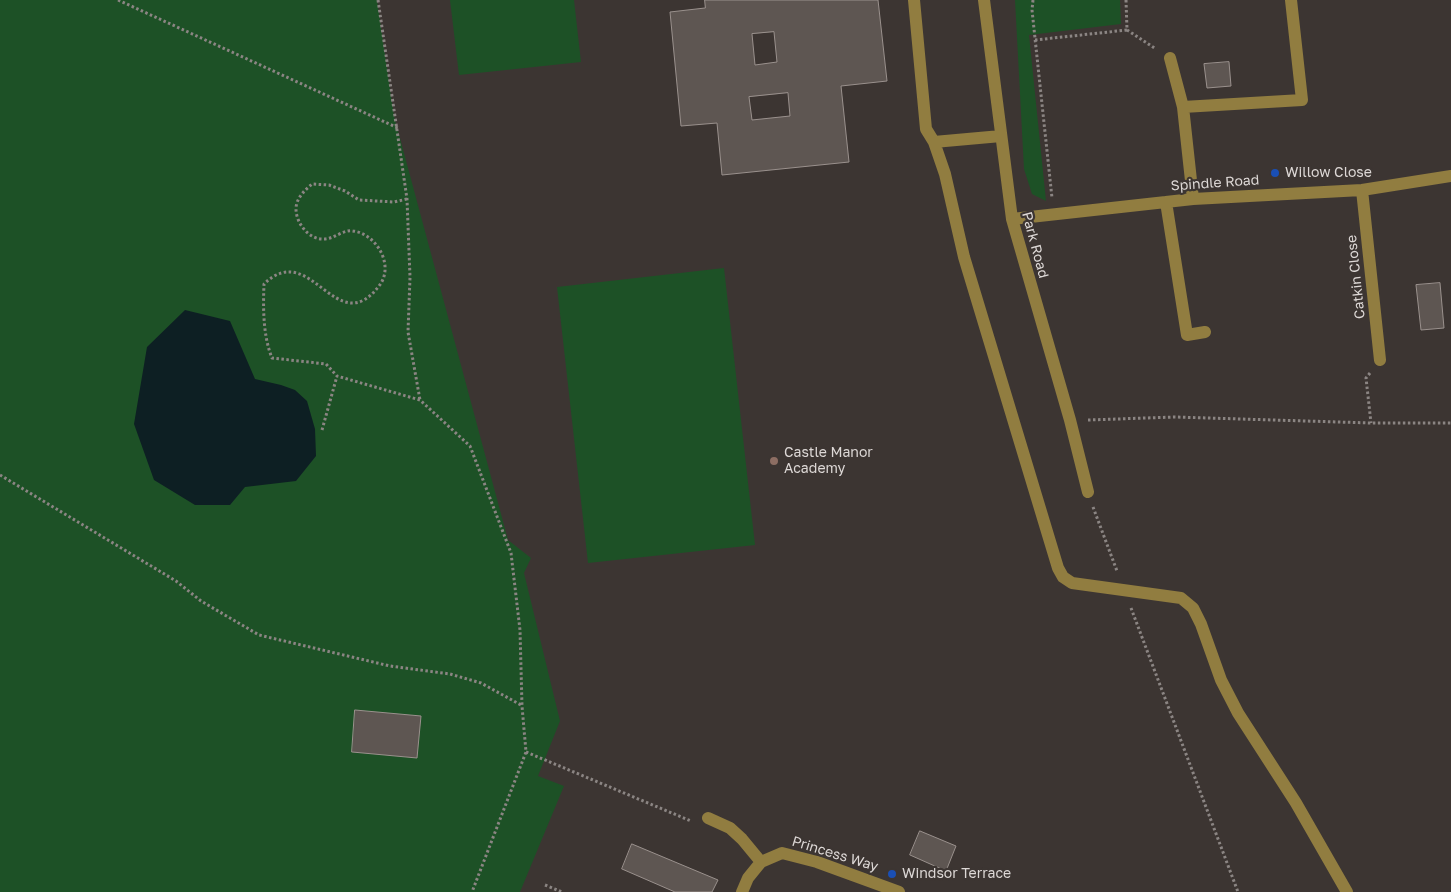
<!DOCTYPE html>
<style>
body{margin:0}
canvas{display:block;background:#3c3532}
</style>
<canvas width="1451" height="892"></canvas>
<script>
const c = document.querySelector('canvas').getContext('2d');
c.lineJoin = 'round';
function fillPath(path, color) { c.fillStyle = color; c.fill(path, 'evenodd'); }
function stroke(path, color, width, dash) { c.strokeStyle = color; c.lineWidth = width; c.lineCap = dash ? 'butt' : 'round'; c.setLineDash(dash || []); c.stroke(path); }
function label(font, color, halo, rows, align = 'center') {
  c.font = font + ' "Golos Text",sans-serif'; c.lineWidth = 4.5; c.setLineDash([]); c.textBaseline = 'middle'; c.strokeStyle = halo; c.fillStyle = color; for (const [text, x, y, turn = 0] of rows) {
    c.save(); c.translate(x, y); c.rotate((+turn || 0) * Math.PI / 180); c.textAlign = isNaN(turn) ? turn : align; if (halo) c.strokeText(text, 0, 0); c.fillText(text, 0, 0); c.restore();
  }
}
fillPath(new Path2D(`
 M0,0H377L394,116L508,540L531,558L524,573L560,721L538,776L564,786L520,892H0Z
 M450,0H574L581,62L459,75Z
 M1015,0H1120L1121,24L1029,35L1046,201L1032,194L1024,169Z
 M724,268L755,545L588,563L557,287Z`), '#1d5126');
fillPath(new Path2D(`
 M185,310L230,321L255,379L281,385L295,390L307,401L315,429L316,456L296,481L245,487L230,505H195L154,480L134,424L147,347Z`), '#0d1f23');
const building = new Path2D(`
 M705,0H878L887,81L841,86L849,162L722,175L717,123L681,126L670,12L705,8ZM774,32L777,62L755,65L752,34ZM788,93L790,116L752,120L749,97Z
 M1229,62L1231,86L1207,88L1204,64Z
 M1440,283L1444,328L1421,330L1416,285Z
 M355,710L421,716L417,758L352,752Z
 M920,831L956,846L946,871L910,855Z
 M632,844L718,880L712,892H675L622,869Z`);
fillPath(building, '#5e5652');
stroke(building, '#9a918d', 1);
stroke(new Path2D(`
 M118,0L398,128
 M378,0L407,199L410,277L408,332L420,400
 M1033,0L1032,10L1052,198
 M1126,0L1127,30L1156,49
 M1035,40L1127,30
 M407,199L394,202L359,200L345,191L329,185L312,184C305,190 296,198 296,209C296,223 309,240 324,239C334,239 344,229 353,231C377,234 395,266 379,286C336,342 311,238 264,284C263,308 263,336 272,358L326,364L337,376L420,400L470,446L511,553L520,630L522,706L526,752L472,892
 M1370,373L1366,378L1371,423
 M1088,420L1175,417L1371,423H1451
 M322,430L337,376
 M0,475L176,581L201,601L259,635L390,666L450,674L481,683L521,705
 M1093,507L1117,571
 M1131,608L1238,892
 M526,752L691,821
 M545,885L562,892`), '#8b8583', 3, [2.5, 2.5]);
stroke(new Path2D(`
 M914,0L926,129L934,142L1001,136
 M984,0L1012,219L1070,420L1088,492
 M1170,58L1183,107
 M934,142L945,174L964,257L1058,568L1063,577L1072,583L1181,598L1193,608L1201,624L1221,680L1238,713L1296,803L1347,892
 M1362,190L1380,360
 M1193,199L1183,107L1302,100L1291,0
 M1166,202L1187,335L1205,332
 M1012,219L1193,199L1362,190L1451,176
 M708,818L730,828L742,839L761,862
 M742,892L748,878L761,862L782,853L817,862L899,892`), '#917d40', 12);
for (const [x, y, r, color] of [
 [1275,173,5,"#1a4fb4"],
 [774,461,5,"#8d6e63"],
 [892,874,5,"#1a4fb4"]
]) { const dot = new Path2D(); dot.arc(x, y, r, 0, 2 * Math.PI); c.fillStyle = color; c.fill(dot); stroke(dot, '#3c3532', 2); }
label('14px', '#ddd8d6', '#3c3532', [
 ["Willow Close",1285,173],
 ["Castle Manor",784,453],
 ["Academy",784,469],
 ["Windsor Terrace",902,874]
], 'left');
label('14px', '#ddd8d6', '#3c3532', [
 ["Spindle Road",1215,183,-4],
 ["Park Road",1035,245,75],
 ["Catkin Close",1356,277,-96],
 ["Princess Way",835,854,17]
]);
</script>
